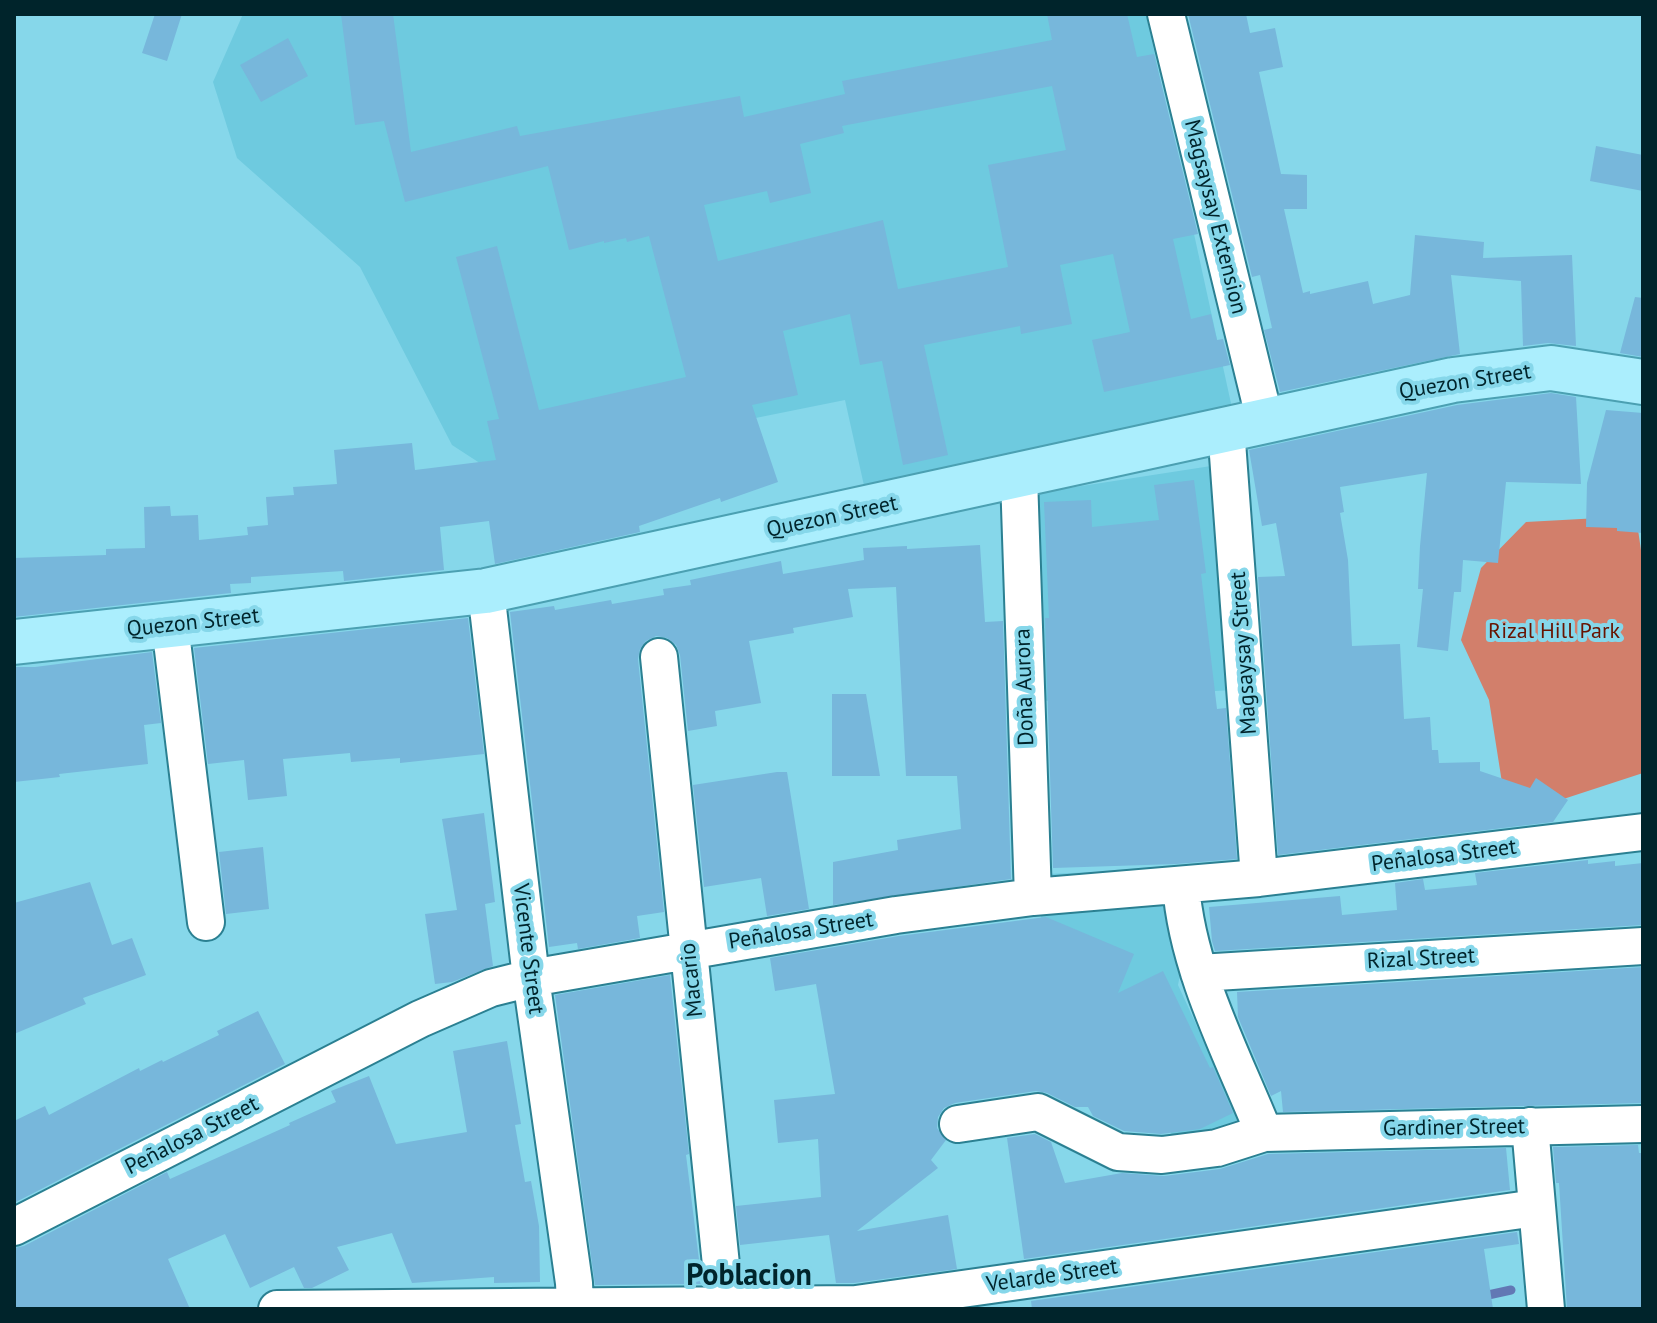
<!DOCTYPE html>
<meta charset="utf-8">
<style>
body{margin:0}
#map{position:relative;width:1657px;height:1323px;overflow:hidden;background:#86d7ea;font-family:"PT Sans",sans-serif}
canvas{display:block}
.frame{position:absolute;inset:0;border:16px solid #00242b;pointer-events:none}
</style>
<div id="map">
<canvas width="1657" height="1323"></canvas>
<div class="frame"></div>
</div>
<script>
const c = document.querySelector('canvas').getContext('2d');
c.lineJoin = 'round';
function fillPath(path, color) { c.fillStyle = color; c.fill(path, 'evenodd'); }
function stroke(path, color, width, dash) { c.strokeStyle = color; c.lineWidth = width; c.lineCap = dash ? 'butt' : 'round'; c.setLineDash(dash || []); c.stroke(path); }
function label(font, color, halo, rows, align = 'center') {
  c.font = font + ' "PT Sans",sans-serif'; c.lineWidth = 8; c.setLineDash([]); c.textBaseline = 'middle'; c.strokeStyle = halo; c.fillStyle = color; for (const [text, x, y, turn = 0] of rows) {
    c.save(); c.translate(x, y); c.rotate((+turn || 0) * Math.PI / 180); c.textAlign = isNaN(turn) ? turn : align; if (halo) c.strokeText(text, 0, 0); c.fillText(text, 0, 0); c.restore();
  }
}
fillPath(new Path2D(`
 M243,14H1146L1232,408L865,490L845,400L492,471L452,445L360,267L237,158L213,82Z
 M1211,466L1233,690L1043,701L1030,494Z
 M1201,868L1178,985L1247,1135L1181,1153L1106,1002L1034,974L1046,874Z`), '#6ecadf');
fillPath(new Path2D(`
 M1636,516L1643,564V773L1542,806L1506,808L1489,700L1461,640L1481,568L1526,522Z`), '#d27f6b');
stroke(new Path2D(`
 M1479,1297L1511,1290`), '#6278b4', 9);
fillPath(new Path2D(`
 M155,14H182L167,61L142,53Z
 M341,14H393L411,152L517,126L520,136L740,96L744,117L845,94L842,81L1052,40L1047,14H1127L1137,57L1154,54L1198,234L1173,239L1191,319L1211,314L1217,340L1223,339L1230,365L1104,392L1092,340L1130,332L1113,254L1060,265L1072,324L1021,334L1020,326L924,345L948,455L903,465L882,361L860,365L850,314L783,331L798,395L752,405L778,482L721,502L720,498L639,526L640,532L495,564L489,521L440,527L444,570L344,581L343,571L251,577V583L230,584L231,593L14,617V558L106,555V549L145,548L144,507L170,506L171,516L198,515L199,540L248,535L247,527L268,525L266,497L294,495L293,487L337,484L334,450L412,443L415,470L496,460L487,421L499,419L456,257L497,246L539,410L686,377L649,236L627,242L626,238L604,243V241L569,250L548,166L405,202L384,121L355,125ZM1052,86L1066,150L988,165L1008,267L898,289L883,220L718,261L704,205L767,191L770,203L811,193L800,144L844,133L842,126Z
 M1188,14H1246L1250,33L1275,28L1283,67L1259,72L1281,174L1307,175V209H1284L1303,293L1310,291V294L1368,281L1373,304L1410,295L1415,235L1484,242L1483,258L1572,255L1576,346L1548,343L1523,346L1521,281L1451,275L1460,354L1280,392L1264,330L1272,328L1260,275L1252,277Z
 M288,38L308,76L261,102L240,65Z
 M1596,146L1643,155V191L1590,181Z
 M1635,297L1643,298V357L1620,353Z
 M1551,393L1576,397L1581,484L1506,482L1498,563L1463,560L1461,592H1454L1448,651L1417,647L1423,589H1418L1420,546L1427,473L1340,487L1344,512L1340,513L1348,560L1352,646L1400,644L1404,719L1430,717L1432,750H1438L1439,763L1480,762V771L1530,788L1536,778L1568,800L1553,822L1278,855L1258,577L1285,576L1276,523L1262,526L1249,450L1457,405Z
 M1606,410L1643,413V533L1617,531V528L1586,527L1587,483Z
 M1194,480L1206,573L1201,574L1217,709L1226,708L1237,859L1176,864L1053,868L1045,618H1049L1044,502L1091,500L1092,527L1159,520L1154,485Z
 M980,545L985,622L1003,621L1011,879L833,905V862L898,850L897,840L961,829L957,776H906L896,587L848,589L853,617L793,628L794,633L749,641L761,703L715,711L717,726L688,731L680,655L676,645L667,638L656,636L646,641L640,649L638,659L664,912L637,916L640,938L578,949L577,943L549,947L510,612L554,606L555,610L611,600L612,604L664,595L663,589L691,585L690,580L781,561L783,574L864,560L863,548L907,546V549Z
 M468,618L484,754L400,763V758L351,762L350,753L283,759L287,796L248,800L244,760L208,764L194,648Z
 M152,652L161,723L144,725L148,764L59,774L60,777L14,782V667H35Z
 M832,694H866L880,776H832Z
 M777,772H787L809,909L767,916L761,878L704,887L693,785Z
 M484,813L495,902L485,904L493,966L452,982L435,984L425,914L457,910L442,819Z
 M263,847L269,909L226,914L219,852Z
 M1588,860V864L1615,861V866L1643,863V925L1215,951L1212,941L1209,907L1340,896L1342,915L1397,910L1395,883L1423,879L1425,890L1477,885L1475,873Z
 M90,882L112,945L132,938L146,975L83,998L86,1004L14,1034V903Z
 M1046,917L1134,954L1118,993L1163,971L1210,1068L1213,1067L1233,1113L1200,1129L1161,1134L1124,1131L1093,1116L1088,1107H1075L1047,1093L1036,1091L955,1103L944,1108L938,1117L937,1128L946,1140L931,1160L938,1168L857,1231L948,1215L957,1269L854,1283H836L829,1235L740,1245L736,1206L821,1197L818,1139L778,1143L774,1100L835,1094L816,984L775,991L770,958L899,936Z
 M1643,967V1103L1283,1112L1281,1091L1271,1096L1238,1017L1237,992Z
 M670,975L689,1154L686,1155L702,1284L595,1285L555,995Z
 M258,1011L285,1064L14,1203V1121L45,1106L49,1115L139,1068L140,1071L162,1060L163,1062L219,1035L217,1031Z
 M507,1041L521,1124L515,1125L525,1182L531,1181L539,1226L540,1282L494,1283V1277L412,1283L392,1233L337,1247L349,1270L312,1288H304L294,1267L250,1288L225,1234L168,1259L190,1309H14V1248L24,1246L167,1172L170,1179L290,1125L289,1123L336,1102L331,1091L369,1076L396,1144L467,1132L453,1051Z
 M1035,1134L1051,1142L1065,1183L1122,1173L1164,1176L1220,1169L1268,1154L1506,1148L1510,1190L1024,1259L1007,1138Z
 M1638,1145L1639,1153H1643V1309H1567L1559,1183H1556L1553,1147Z
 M1517,1232L1519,1244L1484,1249L1493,1309H1032L1031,1301Z`), '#77b7db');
const minor = new Path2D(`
 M1166,14L1265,421
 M1226,428L1259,878
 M1019,477L1033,897
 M486,591L531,978L574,1283L575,1305
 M170,625L206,922
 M659,657L725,1304
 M1181,885C1187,970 1232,1054 1264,1133
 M1199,973L1643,946
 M958,1124L1038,1112L1118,1152L1162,1155L1217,1148L1264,1133L1643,1124
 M1530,1126L1546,1309
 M14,1227L420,1019L491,988L531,978L896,915L1033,897L1259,878L1643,832
 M277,1309L856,1304L1536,1208`);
const major = new Path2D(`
 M14,642L486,591L1453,380L1551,368L1643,382`);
stroke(minor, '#2b8092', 40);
stroke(major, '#4ba0b2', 48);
stroke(minor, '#fff', 36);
stroke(major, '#abeefd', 44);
label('22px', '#00242b', '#86d7ea', [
 ["Magsaysay Extension",1215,217,76],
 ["Quezon Street",1465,382,-9],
 ["Quezon Street",832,517,-12],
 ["Quezon Street",193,623,-6],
 ["Magsaysay Street",1244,653,-94],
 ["Doña Aurora",1025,687,-92],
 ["Peñalosa Street",1444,856,-7],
 ["Peñalosa Street",801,931,-9],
 ["Vicente Street",528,949,83],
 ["Rizal Street",1421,959,-3],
 ["Macario",692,980,-96],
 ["Gardiner Street",1454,1128,-1],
 ["Peñalosa Street",192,1136,-27],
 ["Velarde Street",1052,1276,-8]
]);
label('22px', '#681300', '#86d7ea', [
 ["Rizal Hill Park",1554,632]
]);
label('bold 30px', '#00242b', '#86d7ea', [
 ["Poblacion",749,1276]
]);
</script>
